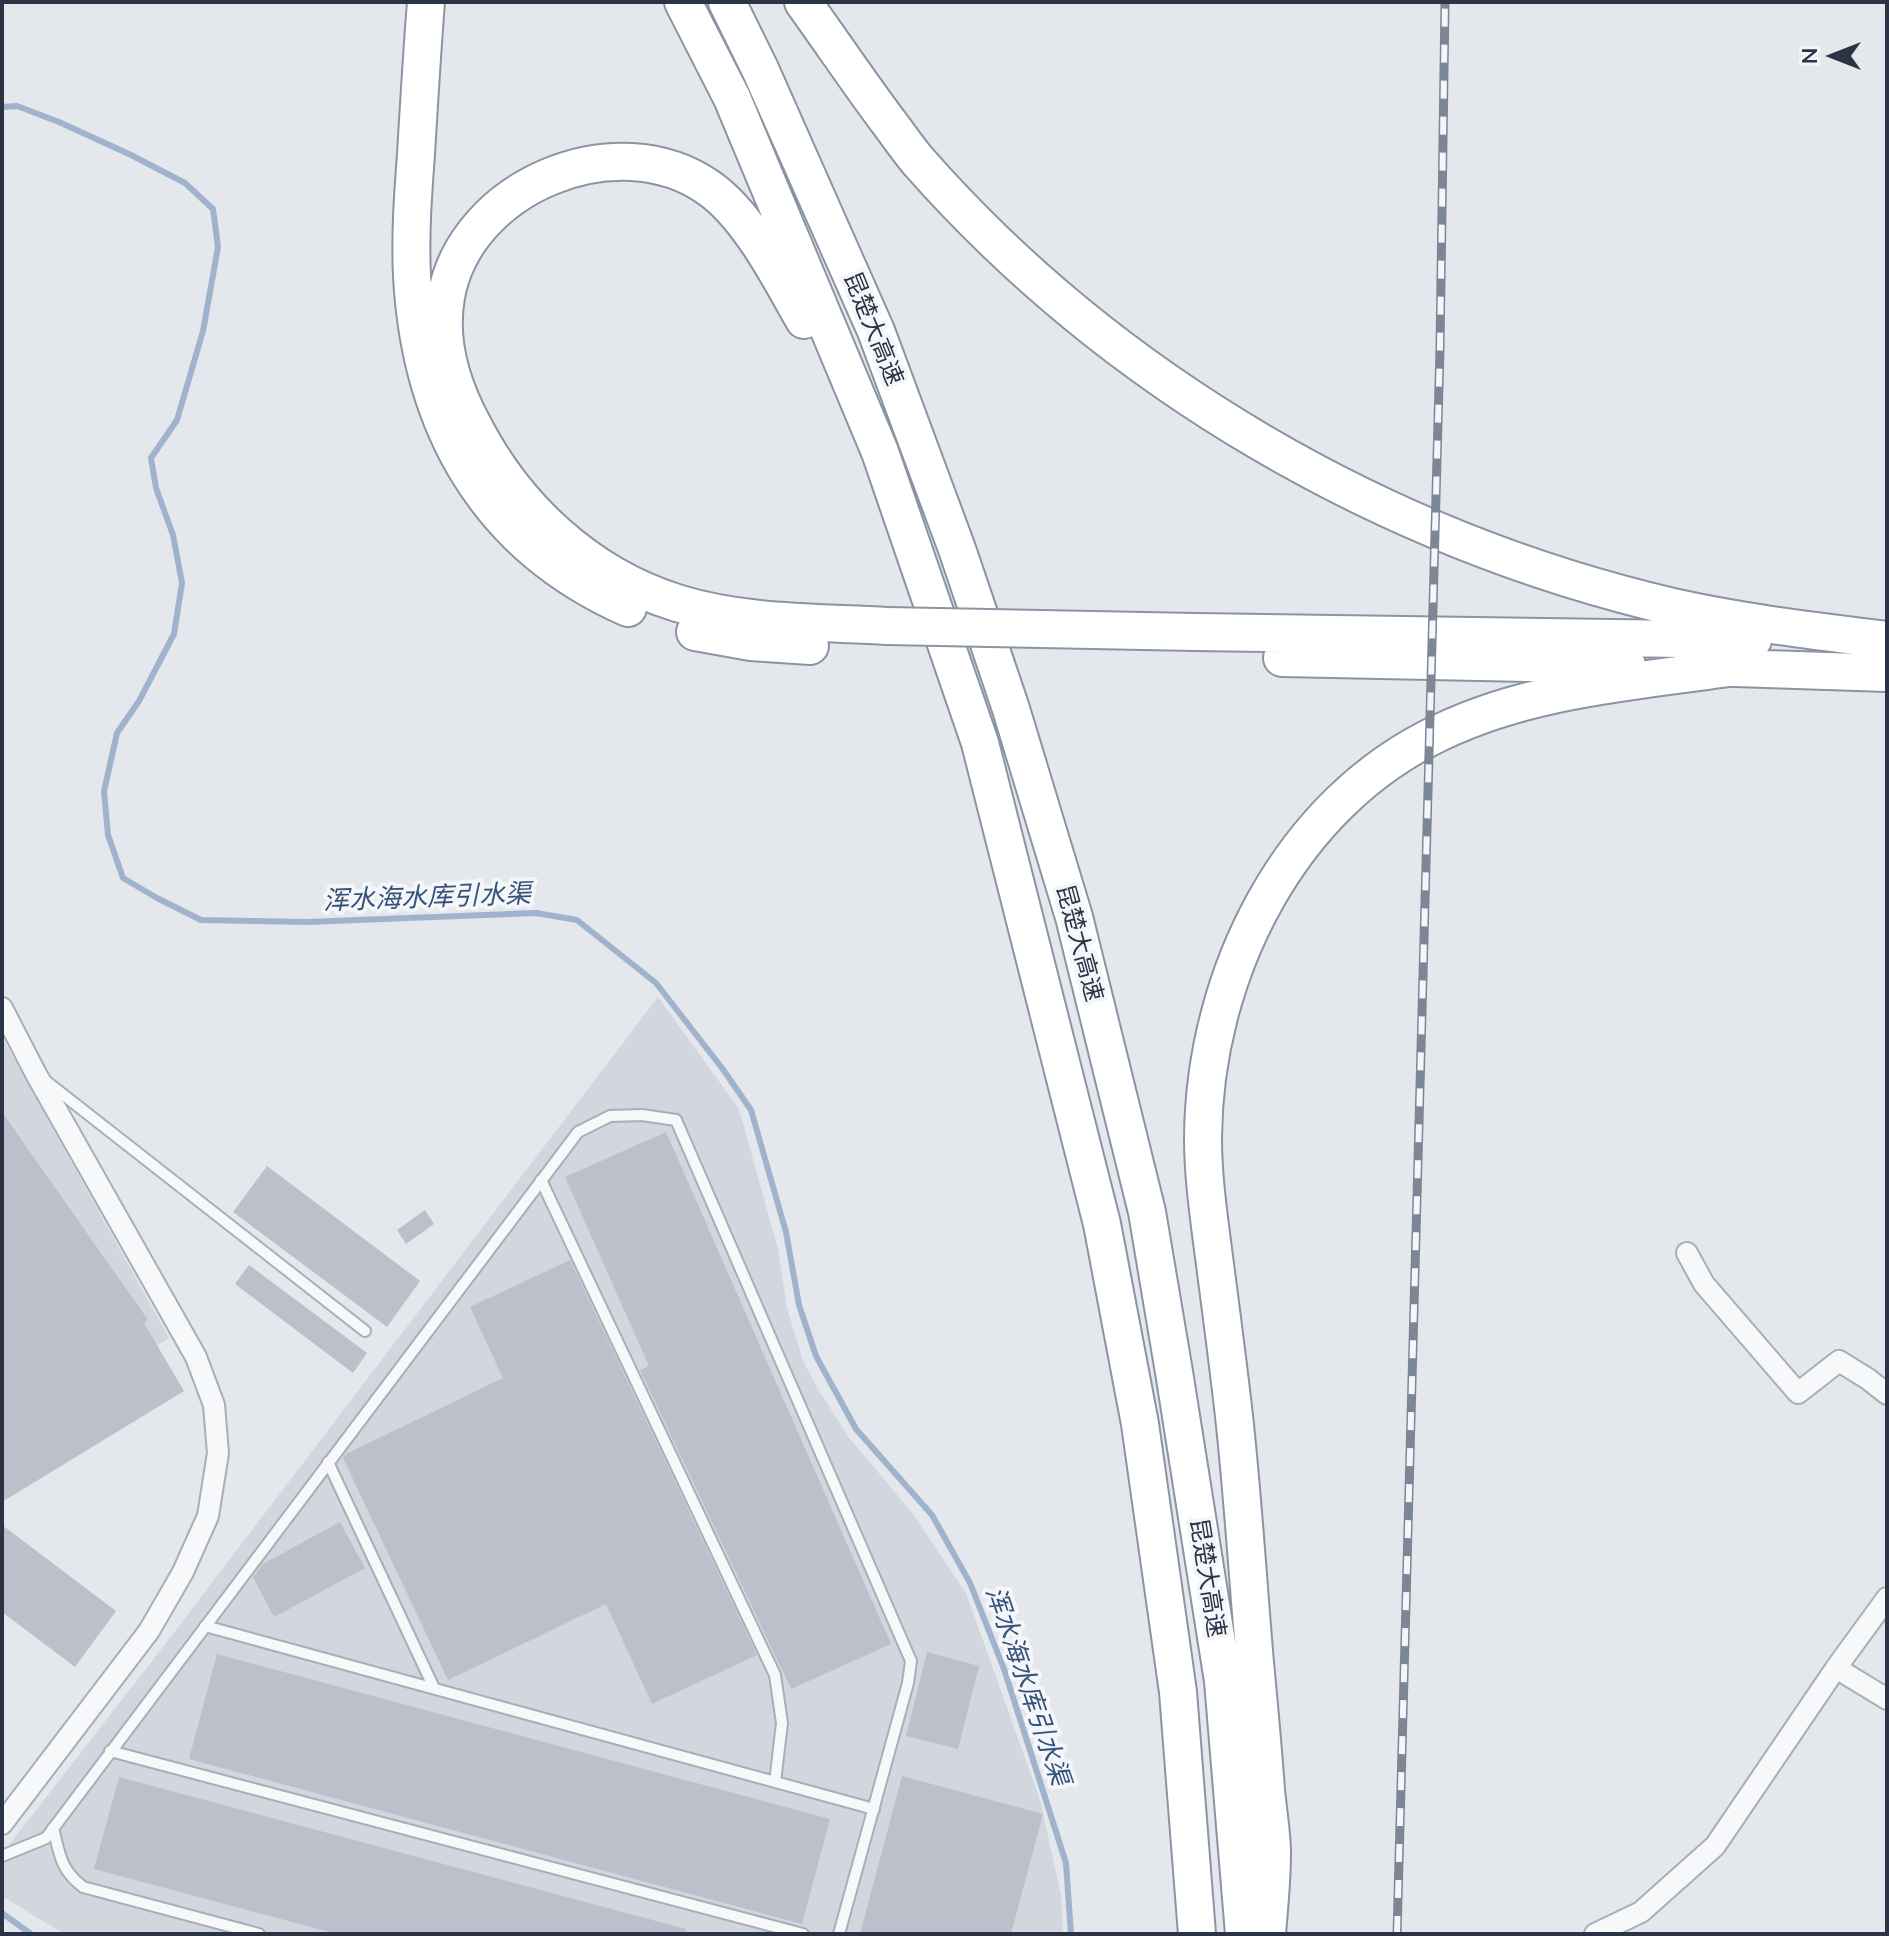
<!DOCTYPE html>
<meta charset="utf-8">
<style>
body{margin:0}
#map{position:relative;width:1889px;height:1936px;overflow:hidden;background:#e4e7ec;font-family:Mulish,sans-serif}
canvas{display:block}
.frame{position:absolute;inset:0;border:4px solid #2b3445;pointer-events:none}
.north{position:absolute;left:1793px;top:16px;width:80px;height:80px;-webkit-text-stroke:6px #f4f6f9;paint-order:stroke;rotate:270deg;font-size:22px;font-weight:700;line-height:32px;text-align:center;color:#2b3445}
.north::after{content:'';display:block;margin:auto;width:28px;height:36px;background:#2b3445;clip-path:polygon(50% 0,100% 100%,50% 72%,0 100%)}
</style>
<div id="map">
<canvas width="1889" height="1936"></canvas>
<div class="frame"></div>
<div class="north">N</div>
</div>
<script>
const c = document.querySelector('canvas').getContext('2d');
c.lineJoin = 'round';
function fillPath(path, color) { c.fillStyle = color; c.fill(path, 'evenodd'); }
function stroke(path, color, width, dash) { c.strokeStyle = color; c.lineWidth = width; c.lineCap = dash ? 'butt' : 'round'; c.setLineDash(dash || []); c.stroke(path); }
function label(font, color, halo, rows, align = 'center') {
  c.font = font + ' Mulish,"Noto Sans SC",sans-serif'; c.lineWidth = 8; c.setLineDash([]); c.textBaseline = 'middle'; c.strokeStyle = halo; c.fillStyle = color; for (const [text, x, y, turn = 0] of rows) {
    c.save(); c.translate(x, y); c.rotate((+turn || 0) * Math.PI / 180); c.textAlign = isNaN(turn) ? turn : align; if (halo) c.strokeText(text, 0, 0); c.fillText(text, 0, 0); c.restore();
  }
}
fillPath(new Path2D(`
 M658,997L739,1109L778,1249L787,1308L803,1361L821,1394L850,1439L910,1510L966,1593L1040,1800L1061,1895L1063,1934H64L2,1896V1854L166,1643Z
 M2,1037L169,1338L2,1446Z`), '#d2d6de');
stroke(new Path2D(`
 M2,107L17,106L59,122L131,155L185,183L213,209L218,247L203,331L177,420L151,458L156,488L173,535L182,583L174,634L139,701L117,733L104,791L108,835L123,878L157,898L201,920L307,922L536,913L577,920L656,983L722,1068L751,1110L786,1232L799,1305L816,1356L856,1429L932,1515L970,1583L1004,1669L1066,1863L1071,1934
 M2,1913L31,1934`), '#9fb4cc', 6);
fillPath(new Path2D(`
 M2,1112L148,1320L144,1323L184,1391L2,1502Z
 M666,1132L891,1644L791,1689L640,1370L649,1366L565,1177Z
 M267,1166L420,1281L387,1327L233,1212Z
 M425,1210L434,1224L406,1244L397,1230Z
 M570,1260L757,1655L652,1704L606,1604L448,1680L343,1458L346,1454L503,1378L470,1307Z
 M249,1265L367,1353L353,1373L235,1284Z
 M340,1522L365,1568L274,1617L253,1577L263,1564Z
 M2,1525L116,1611L75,1667L2,1612Z
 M927,1652L979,1666L958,1749L906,1736Z
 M217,1654L830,1819L802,1924L189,1759Z
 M902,1776L1043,1814L1011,1934H860Z
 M119,1777L686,1929L685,1934H337L94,1869Z`), '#bbc0ca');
const service = new Path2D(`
 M47,1082L365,1331
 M541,1180L775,1675L782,1723L775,1782
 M328,1462L434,1688
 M205,1626L874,1809
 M110,1751L803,1934
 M53,1828C60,1855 60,1869 83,1887L259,1934
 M2,1856L46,1838L578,1132L610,1116L642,1115L676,1120L911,1661L908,1683L839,1934`);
const minor = new Path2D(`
 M2,1008L36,1074L196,1357L214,1405L218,1453L208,1516L183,1572L149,1631L2,1824
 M1687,1253L1704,1284L1798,1393L1839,1361L1868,1379L1887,1394
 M1836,1668L1887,1699
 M1595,1934L1641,1912L1715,1846L1836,1668L1887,1598`);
const motorway = new Path2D(`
 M426,2C422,53 419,103 416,154C413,194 410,235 412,276C420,426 487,546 628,608
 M683,2L732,98L880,452L980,743L1102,1224L1140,1424L1178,1692L1197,1934
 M727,2L760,69L876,331L957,549L1011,709L1074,917L1147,1212L1174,1372L1223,1681L1244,1934
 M803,2C831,41 858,81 887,120C897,133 907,148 918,161C1114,384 1386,540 1673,607C1744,623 1816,631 1887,640
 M804,320C780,278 749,216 709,188C617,123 465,186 446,297C438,342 452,386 473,425C515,507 587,575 677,603C744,624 818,622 887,626
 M695,632L751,642L810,646
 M1195,632L1753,640
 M1282,658L1627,665
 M1706,667L1887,673
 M1267,1934C1269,1908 1272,1881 1272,1854C1272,1833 1268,1812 1266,1790C1263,1748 1259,1705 1255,1663C1248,1581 1243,1498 1234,1416C1228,1363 1221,1310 1214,1257C1209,1218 1203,1178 1203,1138C1204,975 1289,803 1441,732C1531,689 1632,682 1728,668`);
stroke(service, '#a9aeb7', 14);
stroke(minor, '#a9aeb7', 24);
stroke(motorway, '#8b94a3', 40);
stroke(service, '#f7f8fa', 10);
stroke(minor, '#f7f8fa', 20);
stroke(motorway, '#fff', 36);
const rail = new Path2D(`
 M1397,1934L1440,348L1445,2`);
stroke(rail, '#7d8696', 9);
stroke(rail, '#f4f6f9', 6, [18]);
const motorwayBridge = new Path2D(`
 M887,626L1195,632`);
stroke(motorwayBridge, '#8b94a3', 40, []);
stroke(motorwayBridge, '#fff', 36);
label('24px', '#2b3445', '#f4f6f9', [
 ["昆楚大高速",873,329,68],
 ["昆楚大高速",1079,943,75],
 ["昆楚大高速",1207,1578,81]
]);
label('italic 26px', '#34527a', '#f4f6f9', [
 ["浑水海水库引水渠",427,898,-2],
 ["浑水海水库引水渠",1027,1686,71]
]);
</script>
